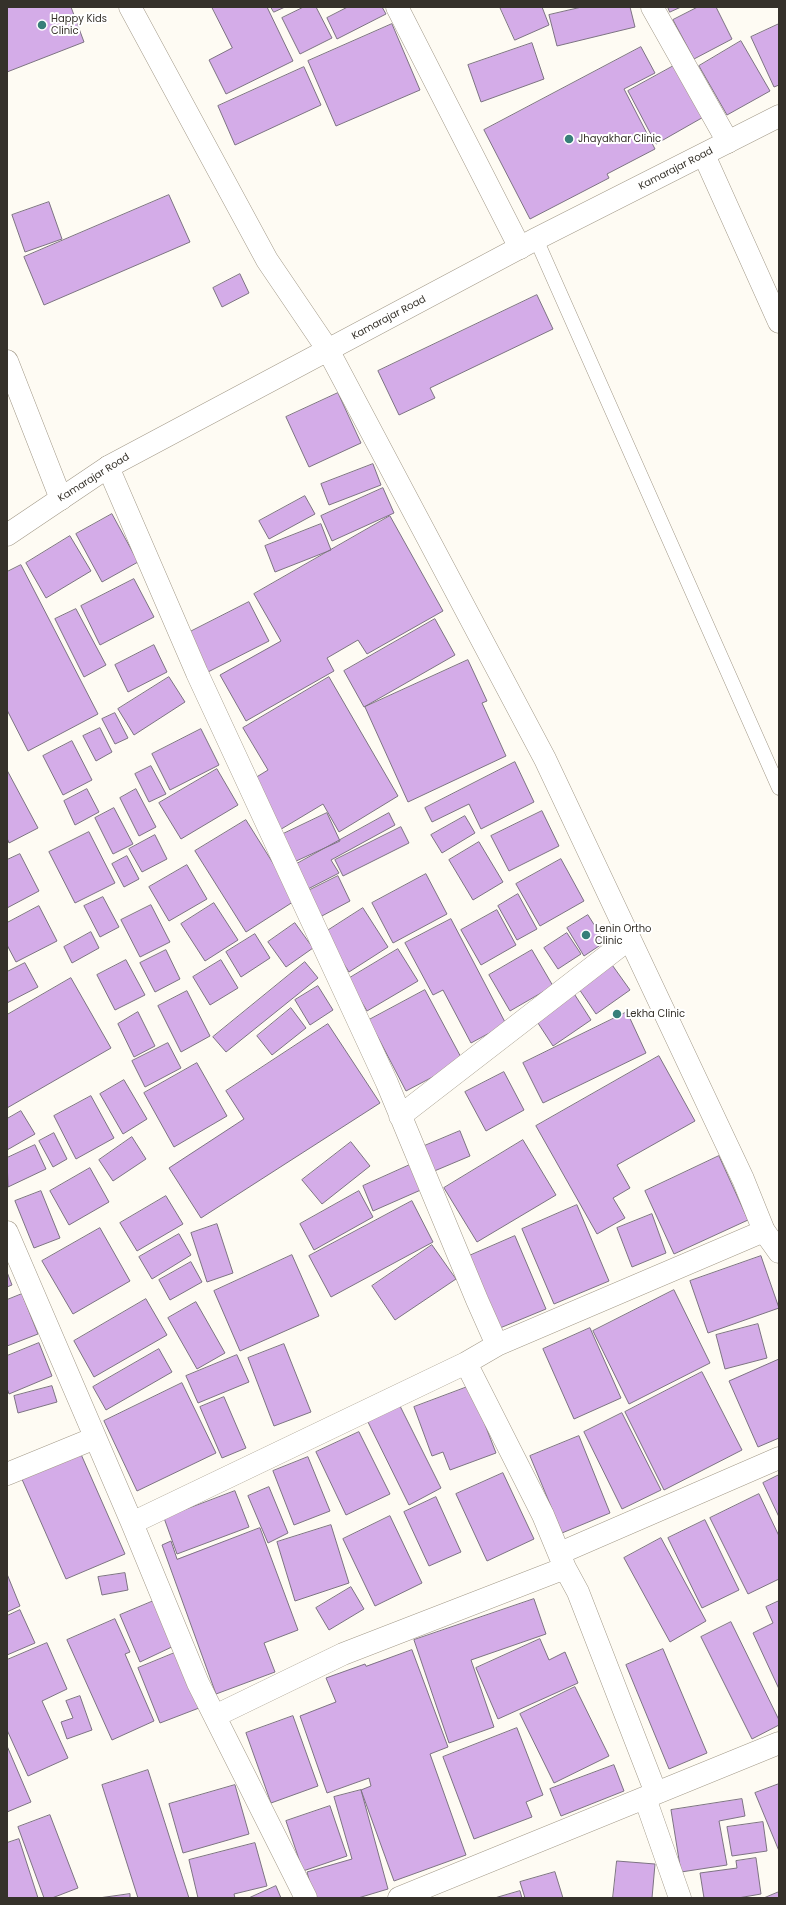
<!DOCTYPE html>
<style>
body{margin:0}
#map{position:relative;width:786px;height:1905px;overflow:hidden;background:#fefbf3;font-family:Poppins,sans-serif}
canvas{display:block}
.frame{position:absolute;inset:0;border:8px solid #35312a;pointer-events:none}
</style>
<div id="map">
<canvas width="786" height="1905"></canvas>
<div class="frame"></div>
</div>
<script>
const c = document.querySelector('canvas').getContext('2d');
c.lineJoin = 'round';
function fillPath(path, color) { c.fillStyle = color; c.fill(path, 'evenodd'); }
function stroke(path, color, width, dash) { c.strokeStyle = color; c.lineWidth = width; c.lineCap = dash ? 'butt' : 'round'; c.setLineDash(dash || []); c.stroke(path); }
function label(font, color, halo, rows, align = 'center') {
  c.font = font + ' Poppins,sans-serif'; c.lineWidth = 4; c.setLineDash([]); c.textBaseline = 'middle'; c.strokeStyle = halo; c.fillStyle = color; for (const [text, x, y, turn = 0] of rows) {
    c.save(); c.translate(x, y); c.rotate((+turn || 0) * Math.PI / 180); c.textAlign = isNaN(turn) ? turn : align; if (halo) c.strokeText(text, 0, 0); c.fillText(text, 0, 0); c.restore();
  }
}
const building = new Path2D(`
 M7,7H71L84,42L7,72Z
 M212,7H267L293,61L226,94L209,60L232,48Z
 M271,7H285L274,12Z
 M304,7H316L332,38L300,54L282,18Z
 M348,7H382L386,14L337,39L327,18Z
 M500,7H542L549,25L515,40Z
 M582,7H630L635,27L557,46L549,15Z
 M668,7H681L670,12Z
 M698,7H716L732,39L694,59L673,20Z
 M392,24L420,90L336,126L308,61Z
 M779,24V85L774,87L751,37Z
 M741,41L770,91L727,115L699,66Z
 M532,43L544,79L481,102L468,65Z
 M641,47L655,73L624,89L655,149L607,174L609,178L530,219L484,130Z
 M679,63L707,115L656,144L628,91Z
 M304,67L321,105L235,145L218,106Z
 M169,195L190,242L44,305L24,257Z
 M49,202L62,239L25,252L12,215Z
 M240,274L249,293L222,307L213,288Z
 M537,295L553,329L430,388L435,398L399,415L378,371Z
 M338,393L361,443L309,467L286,417Z
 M373,464L381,485L329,505L321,484Z
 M383,488L394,513L332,541L321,516Z
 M305,496L315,514L269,539L259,521Z
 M112,514L138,562L102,582L76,534Z
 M390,516L443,611L367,654L358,640L327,658L334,671L246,721L220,675L281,641L254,594Z
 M321,524L331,550L275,572L265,546Z
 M70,536L91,571L46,598L26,563Z
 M21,565L98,714L28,751L7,710V572Z
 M134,579L154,617L100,645L81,606Z
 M249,602L269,641L206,673L186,634Z
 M76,609L106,665L84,677L55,619Z
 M435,619L455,655L364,707L344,671Z
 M154,645L167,672L128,692L115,665Z
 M468,660L487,701L482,703L506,756L408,802L365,707Z
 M169,677L185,702L134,735L118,709Z
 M329,677L398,796L339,832L323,804L278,831L250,781L268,770L243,728Z
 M115,713L128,738L115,744L102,719Z
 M100,728L112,752L96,761L83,736Z
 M201,729L219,765L170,790L152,754Z
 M72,741L92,780L63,795L43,756Z
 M515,762L534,802L481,829L469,804L432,822L425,808Z
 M151,766L166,794L149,802L135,774Z
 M217,769L238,805L181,839L159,803Z
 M8,772L38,828L9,843L7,838V773Z
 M87,789L99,812L75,825L64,801Z
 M136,789L156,827L139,836L120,798Z
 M114,808L133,844L113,854L95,818Z
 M542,811L559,846L509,871L491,836Z
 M327,813L340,841L294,862L281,835Z
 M389,813L395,825L331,860L339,873L306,890L293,866Z
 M465,816L475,833L442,853L431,835Z
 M246,820L296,900L246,932L195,851Z
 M401,827L409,843L343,876L335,860Z
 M89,832L115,883L75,903L49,852Z
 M155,835L167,859L142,872L129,849Z
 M479,842L503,882L473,900L449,860Z
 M20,854L39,891L7,908V860Z
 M127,856L139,879L124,887L112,864Z
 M561,859L584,901L540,926L516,884Z
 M187,865L207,899L169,921L149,887Z
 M426,874L447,914L393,943L372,903Z
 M338,876L350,901L320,917L308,891Z
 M518,894L537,929L517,940L498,906Z
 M103,897L119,927L100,937L84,906Z
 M214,903L238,940L205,961L181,924Z
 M151,905L170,942L140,957L121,920Z
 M39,906L57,941L16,962L7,945V923Z
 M363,908L388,947L349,972L324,933Z
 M497,910L516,945L481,965L461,930Z
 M588,915L605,942L584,956L567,928Z
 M451,919L506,1024L471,1043L443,990L433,995L405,943Z
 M295,923L313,948L286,967L268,942Z
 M91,932L99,948L72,963L64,947Z
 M567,933L581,954L558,969L544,948Z
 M255,934L270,958L241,977L226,952Z
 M398,949L418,981L367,1011L348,979Z
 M166,950L180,979L155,992L140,963Z
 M532,950L553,986L510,1011L489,975Z
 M126,960L145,995L115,1010L97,975Z
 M221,960L238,988L210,1005L193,977Z
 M305,962L318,978L226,1052L213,1037Z
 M610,962L630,990L596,1014L577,986Z
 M25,963L38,987L7,1003V972Z
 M71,978L111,1048L7,1108V1015Z
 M318,986L333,1010L310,1025L295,1000Z
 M425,990L463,1061L406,1091L369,1020Z
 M187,991L210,1036L181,1052L158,1006Z
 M573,992L591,1020L553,1046L534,1017Z
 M291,1008L306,1028L272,1055L257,1036Z
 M138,1012L155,1046L134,1057L118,1024Z
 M627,1012L646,1053L543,1103L523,1063Z
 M328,1024L380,1103L201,1218L169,1168L244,1119L226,1091Z
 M168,1043L181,1068L145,1087L132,1061Z
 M659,1056L695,1121L617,1165L630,1188L613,1198L625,1218L597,1234L536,1126Z
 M197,1063L227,1116L174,1147L144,1093Z
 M504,1072L524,1110L486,1131L465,1092Z
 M124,1080L147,1119L123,1134L100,1094Z
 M91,1096L114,1138L76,1159L54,1116Z
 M21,1111L35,1134L7,1150V1119Z
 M460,1131L470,1156L432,1172L422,1147Z
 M54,1133L67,1159L53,1167L39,1141Z
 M132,1137L146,1159L113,1181L99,1160Z
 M523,1140L556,1195L477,1242L444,1188Z
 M351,1142L370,1166L322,1204L302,1180Z
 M35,1145L46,1169L8,1187L7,1158Z
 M719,1156L748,1220L674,1254L645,1191Z
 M412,1164L423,1189L373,1211L363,1186Z
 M90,1168L109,1202L69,1225L50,1191Z
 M41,1191L60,1238L34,1248L15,1201Z
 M359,1191L373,1217L314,1250L300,1224Z
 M166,1196L183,1224L137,1251L120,1223Z
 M412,1201L433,1242L331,1297L309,1256Z
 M577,1205L609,1281L554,1304L522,1229Z
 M652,1214L666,1253L632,1267L617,1228Z
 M217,1224L233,1273L207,1282L191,1233Z
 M100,1228L130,1281L73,1314L42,1261Z
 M179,1234L191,1255L152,1279L139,1257Z
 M515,1236L546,1309L500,1328L469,1256Z
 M432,1245L456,1279L395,1320L372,1286Z
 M292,1255L319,1316L240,1351L214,1291Z
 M761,1256L779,1308L708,1333L690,1281Z
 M191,1262L202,1282L170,1300L159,1280Z
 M7,1272L12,1285L7,1287Z
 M674,1290L710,1363L629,1404L593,1331Z
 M22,1294L38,1334L7,1346V1300Z
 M146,1299L167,1335L94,1377L74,1341Z
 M196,1302L225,1353L197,1369L168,1318Z
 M758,1324L767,1358L725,1369L716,1335Z
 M590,1328L621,1398L574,1419L543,1349Z
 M39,1343L52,1376L9,1394L7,1388V1356Z
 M284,1344L311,1412L274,1426L248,1358Z
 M159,1349L172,1372L106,1410L93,1387Z
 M237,1355L249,1382L198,1403L186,1376Z
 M779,1357V1438L758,1447L729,1381L779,1359Z
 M702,1372L742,1450L664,1490L625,1412Z
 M182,1383L216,1453L137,1491L104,1421Z
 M52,1386L57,1402L18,1413L14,1396Z
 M470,1386L496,1453L450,1470L443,1452L432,1456L414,1407Z
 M224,1397L246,1448L222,1458L200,1407Z
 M399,1404L441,1488L409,1505L367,1420Z
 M622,1413L661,1490L622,1509L584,1432Z
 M359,1432L390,1494L346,1515L316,1452Z
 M579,1436L610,1513L562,1533L530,1456Z
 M80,1452L125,1554L66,1579L21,1477Z
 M308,1457L330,1511L294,1525L273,1471Z
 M503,1473L534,1539L487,1561L456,1494Z
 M779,1475V1517L763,1483Z
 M269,1487L288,1533L268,1543L248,1496Z
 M235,1491L249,1527L177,1554L164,1518Z
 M759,1494L779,1536V1579L748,1594L710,1518Z
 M436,1497L461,1552L429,1566L404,1512Z
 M390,1516L422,1583L375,1606L343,1539Z
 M705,1520L739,1590L702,1608L668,1538Z
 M331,1525L349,1583L295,1601L277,1542Z
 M260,1528L298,1630L264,1643L275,1672L216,1694L162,1545L171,1541L177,1559Z
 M661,1538L706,1621L670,1642L624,1558Z
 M125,1573L128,1590L102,1595L98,1577Z
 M7,1574L20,1606L7,1612Z
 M351,1587L364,1609L329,1630L316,1608Z
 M534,1599L546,1634L471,1660L494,1727L449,1743L414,1640Z
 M156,1600L176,1645L140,1662L120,1615Z
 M779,1601V1689L753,1633L773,1623L766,1607Z
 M20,1610L35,1643L7,1655V1616Z
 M115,1619L130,1652L125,1654L154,1721L112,1740L67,1640Z
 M731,1622L779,1720V1725L752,1739L701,1637Z
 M540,1639L549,1660L565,1652L578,1683L498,1719L476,1668Z
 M47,1643L67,1689L42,1701L68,1758L28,1776L7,1730V1660Z
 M663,1649L707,1753L669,1769L626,1665Z
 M412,1650L448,1747L430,1754L466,1855L394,1881L361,1790L371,1786L369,1778L327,1793L300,1716L336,1702L326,1678L365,1664L366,1666Z
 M177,1652L199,1708L160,1723L138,1668Z
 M575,1687L609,1756L554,1783L520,1714Z
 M80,1696L92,1730L67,1739L61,1722L73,1718L66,1701Z
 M293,1716L318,1786L271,1803L246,1733Z
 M517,1728L543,1795L526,1802L532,1817L474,1839L443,1757Z
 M7,1746L31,1802L7,1812Z
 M614,1765L624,1791L561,1816L550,1789Z
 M148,1770L189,1898H138L102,1785Z
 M779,1784V1851L755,1793Z
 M235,1785L249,1834L183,1853L169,1804Z
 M361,1790L388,1889L358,1898H314L307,1872L352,1859L334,1797Z
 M742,1799L745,1816L719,1821L727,1865L681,1872L671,1810Z
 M330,1806L347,1856L303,1871L286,1821Z
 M50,1815L78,1888L52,1898H44L18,1827Z
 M763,1822L767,1851L732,1856L727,1827Z
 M19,1839L38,1898H7V1843Z
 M255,1843L267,1886L234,1894L235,1898H198L189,1860Z
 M756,1858L761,1894L738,1898H704L700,1873L737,1868L736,1861Z
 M617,1861L655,1864L652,1898H613Z
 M555,1872L563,1898H525L520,1882Z
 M276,1886L281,1898H249Z
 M520,1891L522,1898H495Z
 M779,1892V1898H764Z
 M130,1894V1898H99Z`);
fillPath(building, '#d4ace8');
stroke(building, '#7d7382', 1);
const lane = new Path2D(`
 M536,239L779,788`);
const street = new Path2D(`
 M397,7L520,248
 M652,7L728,142
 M704,155L779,322
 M7,361L61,499
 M108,467L197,673L387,1083L477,1300L497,1345L466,1363L543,1515L565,1568L578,1592L656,1793
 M400,1116L629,939
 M7,1232L132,1523L198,1683L306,1898
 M497,1345L764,1231
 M7,1474L95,1438
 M132,1523L466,1363
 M560,1553L779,1458
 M215,1716L343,1654L565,1568
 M645,1798L680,1898
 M399,1898L779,1743`);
const secondary = new Path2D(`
 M130,7L267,260L328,350L545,759L743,1179L764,1231L779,1252
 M7,535L108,467L536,239L779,116`);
stroke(lane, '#a29988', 15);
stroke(street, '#a29988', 23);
stroke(secondary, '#a29988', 23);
stroke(lane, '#fff', 14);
stroke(street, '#fff', 22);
stroke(secondary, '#fff', 22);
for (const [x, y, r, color] of [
 [42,25,5,"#377f79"],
 [569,139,5,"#377f79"],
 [586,935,5,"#377f79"],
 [617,1014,5,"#377f79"]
]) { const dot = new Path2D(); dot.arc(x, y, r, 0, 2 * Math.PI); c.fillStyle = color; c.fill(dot); stroke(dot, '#fff', 1.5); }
label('10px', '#35312a', '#fff', [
 ["Happy Kids",51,19],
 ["Clinic",51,31],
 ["Jhayakhar Clinic",578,139],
 ["Lenin Ortho",595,929],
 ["Clinic",595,941],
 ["Lekha Clinic",626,1014]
], 'left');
label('10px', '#35312a', '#fff', [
 ["Kamarajar Road",676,169,-27],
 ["Kamarajar Road",389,318,-28],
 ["Kamarajar Road",94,478,-32]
]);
</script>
